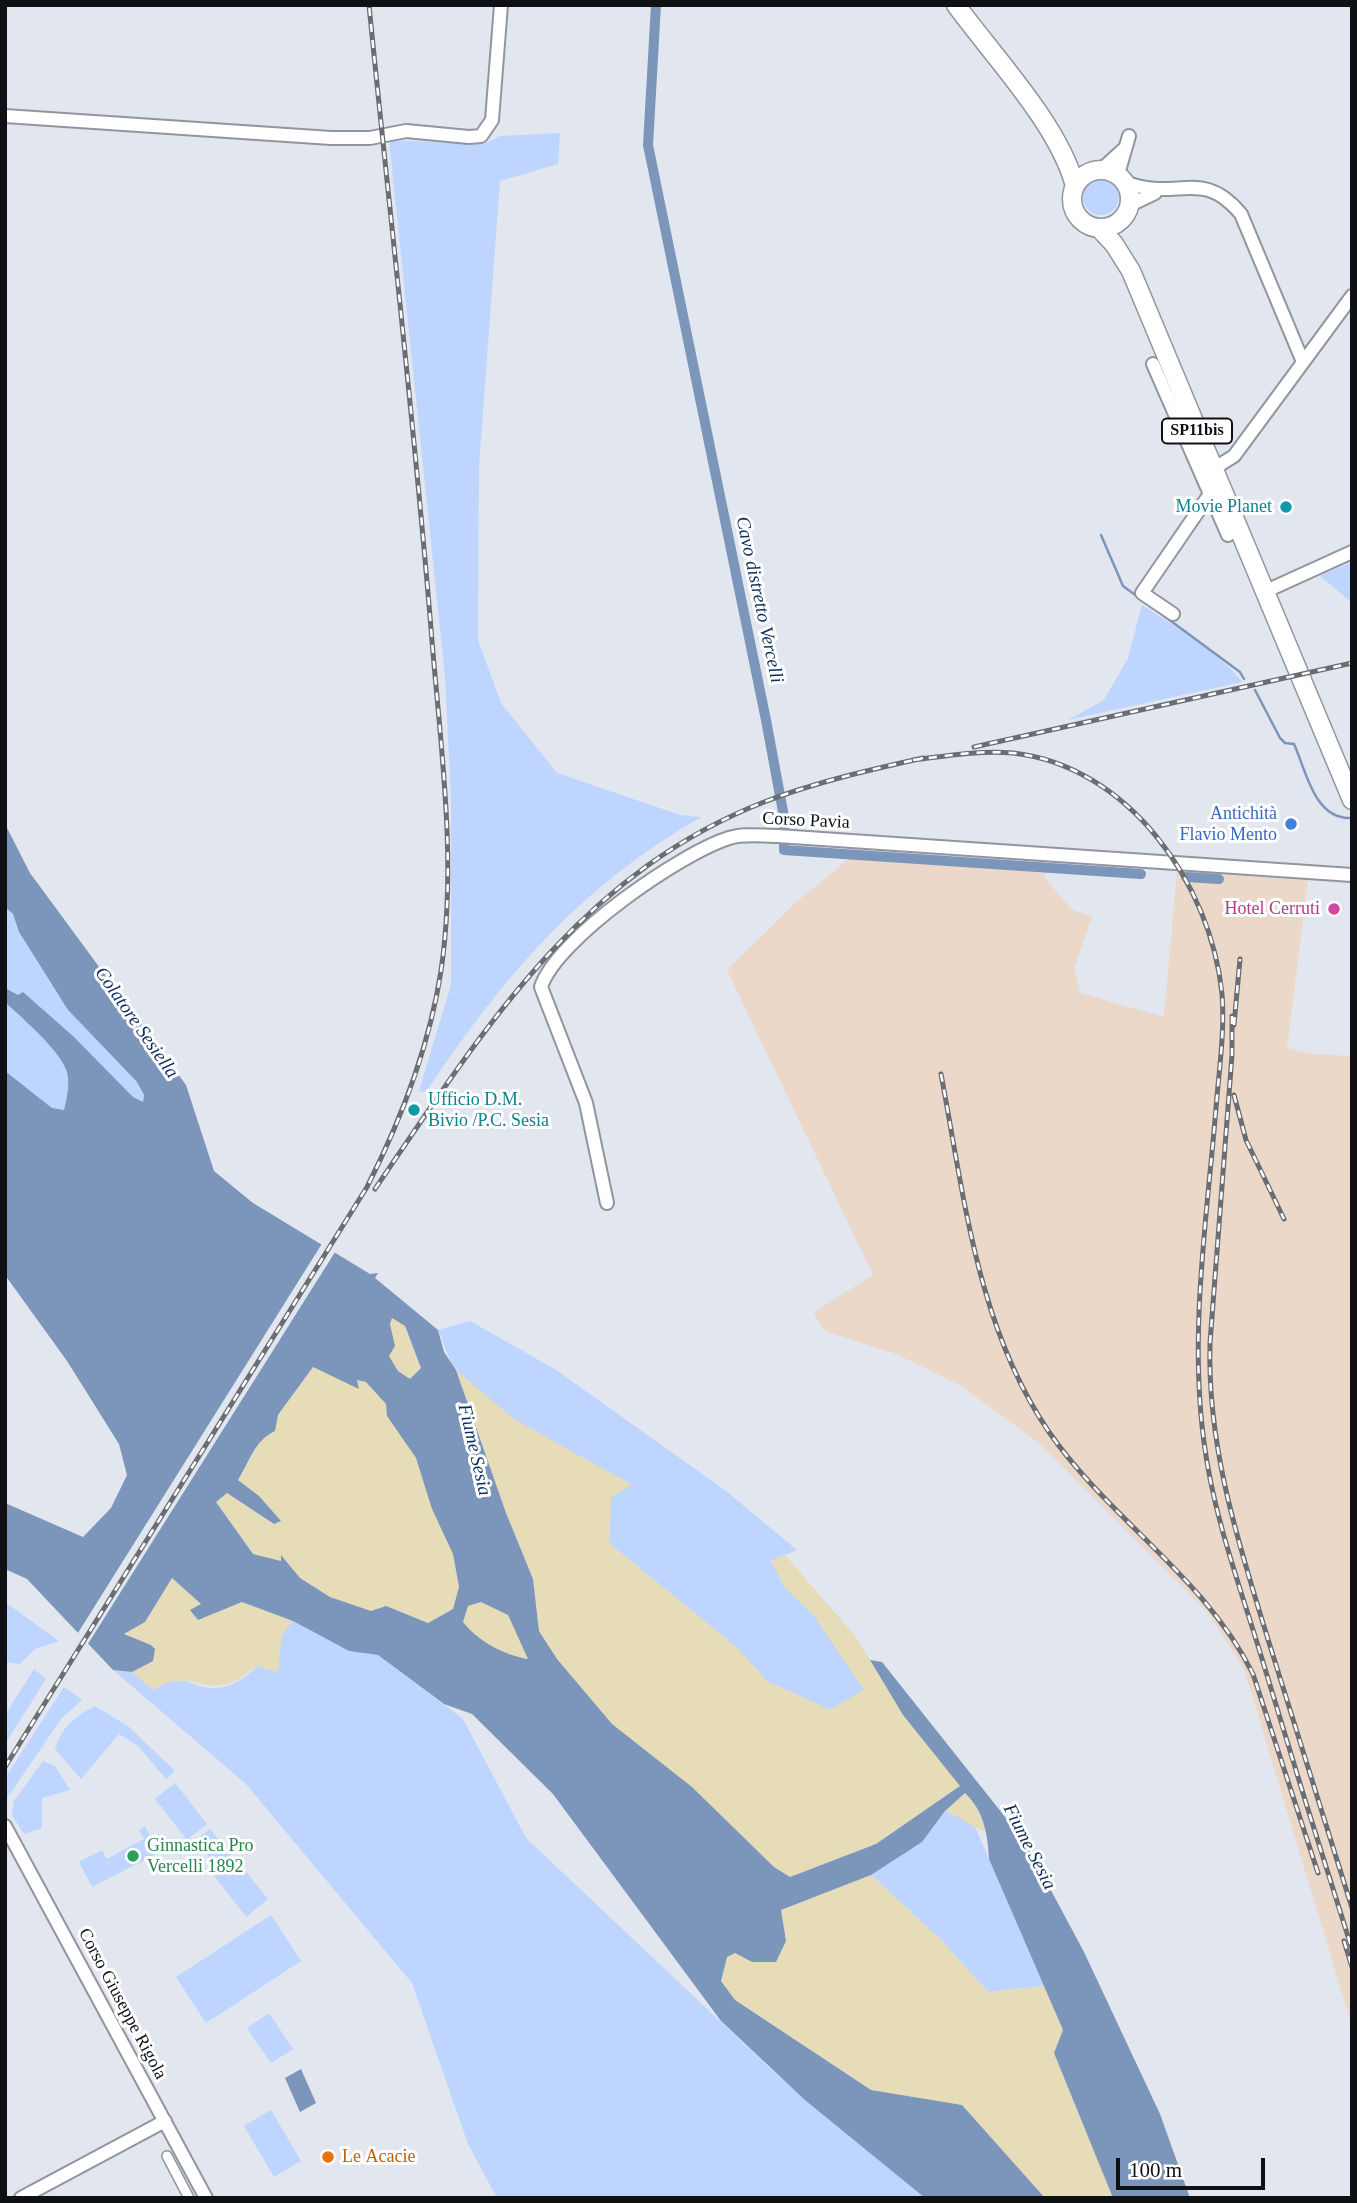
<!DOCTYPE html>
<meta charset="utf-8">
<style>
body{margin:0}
#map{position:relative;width:1357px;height:2203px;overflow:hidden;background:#e1e6ef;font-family:"Times New Roman",serif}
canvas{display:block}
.frame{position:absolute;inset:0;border:7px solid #0e1013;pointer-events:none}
.scale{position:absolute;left:1116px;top:2158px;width:149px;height:32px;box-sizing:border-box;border:4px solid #0e1013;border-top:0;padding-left:9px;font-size:21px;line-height:24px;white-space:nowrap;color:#0e1013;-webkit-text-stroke:5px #fff;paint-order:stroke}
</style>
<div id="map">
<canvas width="1357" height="2203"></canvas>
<div class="frame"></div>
<div class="scale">100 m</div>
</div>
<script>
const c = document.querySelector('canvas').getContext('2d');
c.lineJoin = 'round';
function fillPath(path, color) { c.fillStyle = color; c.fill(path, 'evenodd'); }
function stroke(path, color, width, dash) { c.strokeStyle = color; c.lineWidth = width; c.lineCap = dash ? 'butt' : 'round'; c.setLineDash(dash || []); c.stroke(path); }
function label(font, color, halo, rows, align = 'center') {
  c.font = font + ' "Times New Roman",serif'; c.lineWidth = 6; c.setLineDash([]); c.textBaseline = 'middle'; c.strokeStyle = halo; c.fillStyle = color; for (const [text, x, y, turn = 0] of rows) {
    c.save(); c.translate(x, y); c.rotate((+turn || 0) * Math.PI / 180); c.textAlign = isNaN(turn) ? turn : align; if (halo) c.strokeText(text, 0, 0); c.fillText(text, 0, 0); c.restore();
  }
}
fillPath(new Path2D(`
 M850,858L1047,871L1044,877L1072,910L1092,916L1074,969L1080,993L1164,1017L1177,872L1308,880L1287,1048L1311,1054L1352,1056V2026L1244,1669L1209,1614L1038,1442L961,1386L896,1354L831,1333L821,1327L814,1312L873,1275L727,970L796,902Z`), '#ebd8c8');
fillPath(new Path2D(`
 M560,133L558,164L500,181L479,466L478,640L501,703L557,773L680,815L701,817C578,888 504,976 426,1092L419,1091L451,985V797L445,677L389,140L484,144L500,136Z
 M1083 197a18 18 0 1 1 36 0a18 18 0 1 1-36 0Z
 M1352,562V603L1320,576Z
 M1142,605C1170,623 1224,656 1242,682L1068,720L1104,700L1128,658Z
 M5,907L13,914L19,932L68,1010L137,1082L144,1095L143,1102L133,1097L74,1037L23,993L18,996L5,988Z
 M5,1002C22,1018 61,1050 67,1072C70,1085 67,1097 64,1110L52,1108L5,1071Z
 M470,1321L556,1370L726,1491L797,1550L771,1561L786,1589L812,1613L864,1690L830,1710L767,1681L736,1647L609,1543L611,1497L631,1484C575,1453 497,1419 456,1369C446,1357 445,1344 438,1330Z
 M5,1602L59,1641L35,1649L20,1664L5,1662Z
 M293,1621L349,1651L378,1655L463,1719L526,1838L775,2073L925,2198H497L468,2144L412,1983L246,1784L113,1670L132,1672L154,1690C185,1669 192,1690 216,1688C251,1687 273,1644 293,1621Z
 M34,1669L46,1679L5,1744V1715Z
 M64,1687L82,1700L61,1719L5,1801V1778Z
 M95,1706L128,1726L175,1771L166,1779L138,1746L119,1734L81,1779L55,1749C62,1727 75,1716 95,1706Z
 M43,1761L55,1766L70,1790L42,1798V1828L24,1834L12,1815L14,1801Z
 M175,1783L207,1824L187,1840L155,1799Z
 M945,1811L966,1818L976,1829L1044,1986L988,1992L941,1940L871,1875L922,1842Z
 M145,1826L158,1853L92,1887L79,1862L102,1850L107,1859L144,1839L139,1830Z
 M210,1829L231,1855L217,1867L196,1840Z
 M234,1857L268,1899L246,1917L213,1874Z
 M271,1915L301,1961L206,2023L176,1977Z
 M269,2013L293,2049L271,2063L247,2028Z
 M271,2110L301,2161L274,2177L244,2126Z`), '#bdd5ff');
fillPath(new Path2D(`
 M392,1318L404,1325L421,1368L410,1379L398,1371L389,1356L395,1346L390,1324Z
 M313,1367L359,1388L357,1380L366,1382L386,1404L387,1416L416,1458L432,1509L453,1554L459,1587L453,1609L428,1623L386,1606L371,1611L330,1597L300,1578L282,1556V1561L253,1554L216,1502L227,1493L273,1524L259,1496L238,1480L263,1437L275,1431L278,1416Z
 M456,1370L514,1419L632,1485L611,1497L609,1543L736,1647L767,1681L830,1710L864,1690L812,1613L786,1589L771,1561L785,1555L856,1637L903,1715L961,1786L876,1844L790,1877L774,1867L692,1787L612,1724L557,1659L539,1631L533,1579L506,1513Z
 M172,1578L202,1604L223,1610L242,1602L293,1621L282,1634L278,1672L256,1666C209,1710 194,1662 154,1690L132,1672L153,1661L154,1649L151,1645L124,1634L145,1622Z
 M481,1602L508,1615L529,1659C505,1656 478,1641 463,1622L467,1606Z
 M965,1793L972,1800L988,1832C972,1828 961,1817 945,1811Z
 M871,1875L941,1940L988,1992L1044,1986L1063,2030L1054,2053L1113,2198H1045L962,2105L871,2090L735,2000L721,1981L727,1957L735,1952L752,1962L786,1941L781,1910Z`), '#e6dcb7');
fillPath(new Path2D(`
 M5,824L30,873L186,1085L214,1171L253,1203L370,1274L378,1273L375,1278L438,1330L444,1352L456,1370L506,1513L533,1579L539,1631L557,1659L612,1724L692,1787L774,1867L790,1877L876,1844L960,1786L903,1715L870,1660L882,1662L1025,1842L1084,1952L1160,2114L1190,2198H1113L1054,2053L1063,2030L989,1859C988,1835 984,1811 965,1793L945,1811L922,1842L871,1875L781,1910L786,1941L776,1962H752L735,1953L727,1957L721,1981L735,2000L871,2090L962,2105L1045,2198H925L805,2100L721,2021L553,1794L472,1714L444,1704L378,1655L349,1651L293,1621L242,1602L198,1620L190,1610L201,1604L172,1578L145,1622L124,1634L151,1645L155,1649L153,1661L132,1672L113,1670L27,1579L5,1569V1503L83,1537L111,1508L127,1475L119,1444L67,1361L5,1275V1071L52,1108L64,1110C67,1097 70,1085 67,1072C60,1050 22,1018 5,1002V988L18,995L23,992L74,1037L133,1097L143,1102L144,1095L137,1082L68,1010L19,932L13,914L5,907ZM392,1318L405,1326L421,1368L410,1379L398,1371L389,1356L395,1346L390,1324ZM313,1367L359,1389L357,1380L366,1382L386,1404L387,1416L416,1458L432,1509L453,1554L459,1587L453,1609L428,1623L386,1606L371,1611L330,1597L300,1578L281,1555V1561L253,1554L216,1502L227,1493L274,1524L281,1521L259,1496L238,1480C250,1461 254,1441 275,1431L278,1415ZM481,1602L508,1615L528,1659C504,1655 478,1641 463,1622L468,1606Z
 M301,2069L316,2103L300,2112L285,2078Z`), '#7c95bb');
fillPath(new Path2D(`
 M323,1242L337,1249L86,1647L76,1636Z`), '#e1e6ef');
stroke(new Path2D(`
 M1101,535L1123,586L1138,597
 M1160,613L1240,672L1244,679
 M1255,690L1280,738L1285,743L1294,744C1306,770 1314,819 1350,818`), '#7c95bb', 2.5);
stroke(new Path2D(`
 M656,5L648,145L766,720L784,817V850L1141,874
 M1186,877L1219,879`), '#7c95bb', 10);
const pedestrian = new Path2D(`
 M167,2156L189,2198`);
const minor = new Path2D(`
 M5,116L331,138H370L406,131L469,137L481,136L492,120L501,5
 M1101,170L1124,149
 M1118,174L1129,136
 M1125,182C1177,203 1201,166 1241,214L1303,362
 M1130,205L1155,193
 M1153,364L1228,535
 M1213,469L1234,456L1352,296
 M1264,592L1352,552
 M1173,614L1142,593L1212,491
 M607,1203L586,1103L541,987C556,939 681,853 729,838C744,833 762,836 778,836L1352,875
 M5,1826L206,2198
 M21,2198L165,2121`);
const primary = new Path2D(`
 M956,5C994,57 1059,125 1075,186
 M1072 199a29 29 0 1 1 58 0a29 29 0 1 1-58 0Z
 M1100,229L1114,244L1131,271L1352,800`);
stroke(pedestrian, '#90959e', 12);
stroke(minor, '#90959e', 16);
stroke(primary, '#90959e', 21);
stroke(pedestrian, '#fff', 9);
stroke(minor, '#fff', 12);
stroke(primary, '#fff', 18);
const rail = new Path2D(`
 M974,747L1352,663
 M913,760C945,756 980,750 1013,753C1129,766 1211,884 1222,994C1225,1031 1219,1070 1216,1108C1207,1218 1189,1332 1204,1442C1213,1513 1238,1581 1259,1649C1289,1749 1320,1849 1352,1949
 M1232,1016V1055L1210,1343C1207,1450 1240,1548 1271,1649C1298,1735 1325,1822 1352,1908
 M1234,1025L1240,959
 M941,1074C964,1195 977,1327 1049,1432C1109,1519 1205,1577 1253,1674L1318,1873
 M1234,1095L1246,1140L1284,1219
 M375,1189C482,1032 578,875 764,802C816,782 869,770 923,758
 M5,1767L367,1187C402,1118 429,1048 441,971C457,862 441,750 432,641C415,429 390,217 369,5
 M1344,1941L1352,1967`);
stroke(rail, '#6a6d73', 5);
stroke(rail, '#fff', 2.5, [8]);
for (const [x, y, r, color] of [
 [1286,507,7,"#0f9aa8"],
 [1291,824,7,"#3f7fe0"],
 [1334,909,7,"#d1479c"],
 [414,1110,7,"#0f9aa8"],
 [133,1856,7,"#2e9e5b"],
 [328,2157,7,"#e8710a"]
]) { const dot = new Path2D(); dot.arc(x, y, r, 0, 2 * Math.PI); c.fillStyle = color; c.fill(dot); stroke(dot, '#fff', 2.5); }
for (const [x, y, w] of [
 [1197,431,70]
]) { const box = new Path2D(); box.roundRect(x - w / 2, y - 12.5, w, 25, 5); c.fillStyle = '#fff'; c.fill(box); stroke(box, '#0e1013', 2); }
label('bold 16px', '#0e1013', null, [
 ["SP11bis",1197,431]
]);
label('18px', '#0d838f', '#fff', [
 ["Movie Planet",1272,507],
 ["Ufficio D.M.",428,1100,"left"],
 ["Bivio /P.C. Sesia",428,1121,"left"]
], 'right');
label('18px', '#366cbe', '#fff', [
 ["Antichità",1277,814],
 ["Flavio Mento",1277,835]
], 'right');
label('18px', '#0e1013', '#fff', [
 ["Corso Pavia",806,821,3],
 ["Corso Giuseppe Rigola",122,2004,62]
]);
label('18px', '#b23c85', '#fff', [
 ["Hotel Cerruti",1320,909]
], 'right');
label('18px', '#27864d', '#fff', [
 ["Ginnastica Pro",147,1846],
 ["Vercelli 1892",147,1867]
], 'left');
label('18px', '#c56008', '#fff', [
 ["Le Acacie",342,2157]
], 'left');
label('italic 19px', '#0c2d5d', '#fff', [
 ["Cavo distretto Vercelli",759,600,78],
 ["Colatore Sesiella",136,1023,55],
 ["Fiume Sesia",474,1450,77],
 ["Fiume Sesia",1029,1847,63]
]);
</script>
